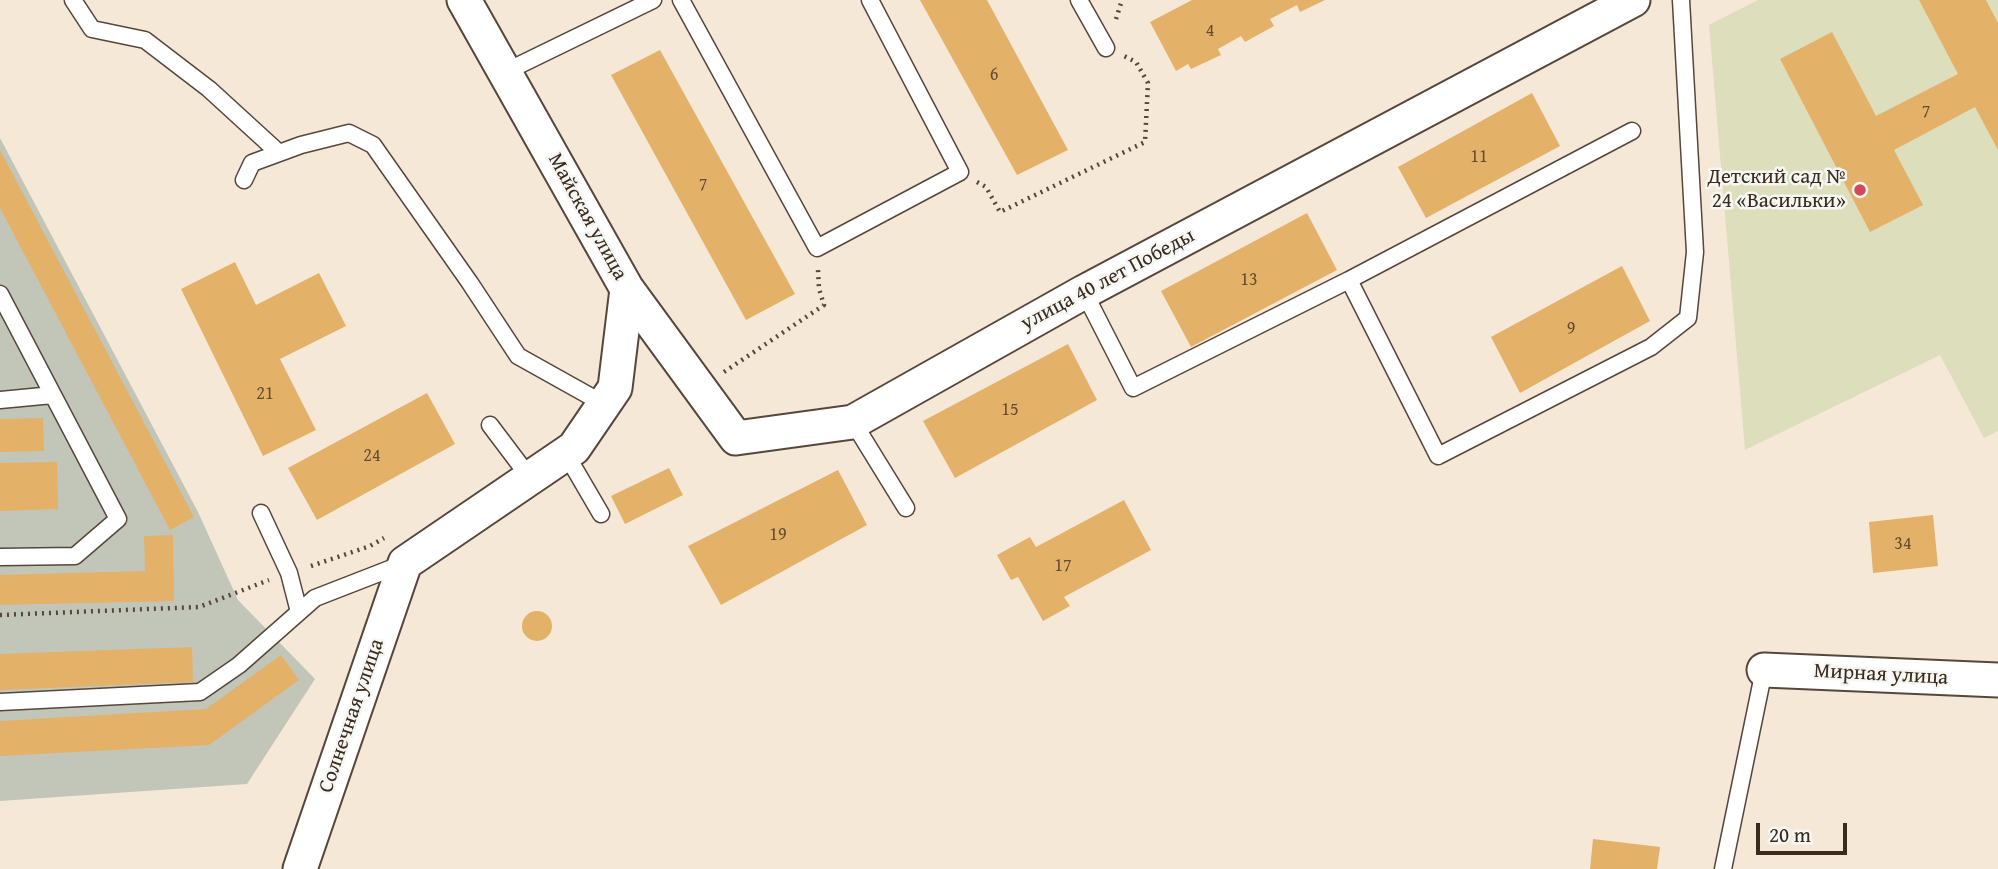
<!DOCTYPE html>
<meta charset="utf-8">
<style>
body{margin:0}
#map{position:relative;width:1998px;height:869px;overflow:hidden;background:#f5e8d7;font-family:"Gentium Book Plus",serif}
canvas{display:block}
.scale{position:absolute;left:1756px;top:823px;width:91px;height:32px;box-sizing:border-box;border:4px solid #3b2a1e;border-top:0;padding-left:9px;font-size:21px;line-height:24px;white-space:nowrap;color:#3b2a1e;-webkit-text-stroke:5px #f6f6f2;paint-order:stroke}
</style>
<div id="map">
<canvas width="1998" height="869"></canvas>
<div class="scale">20 m</div>
</div>
<script>
const c = document.querySelector('canvas').getContext('2d');
c.lineJoin = 'round';
function fillPath(path, color) { c.fillStyle = color; c.fill(path, 'evenodd'); }
function stroke(path, color, width, dash) { c.strokeStyle = color; c.lineWidth = width; c.lineCap = dash ? 'butt' : 'round'; c.setLineDash(dash || []); c.stroke(path); }
function label(font, color, halo, rows, align = 'center') {
  c.font = font + ' "Gentium Book Plus",serif'; c.lineWidth = 5; c.setLineDash([]); c.textBaseline = 'middle'; c.strokeStyle = halo; c.fillStyle = color; for (const [text, x, y, turn = 0] of rows) {
    c.save(); c.translate(x, y); c.rotate((+turn || 0) * Math.PI / 180); c.textAlign = isNaN(turn) ? turn : align; if (halo) c.strokeText(text, 0, 0); c.fillText(text, 0, 0); c.restore();
  }
}
fillPath(new Path2D(`
 M1758,0H1998V431L1984,438L1940,355L1745,450L1709,25Z`), '#dcdebc');
fillPath(new Path2D(`
 M0,138L198,512L238,600L315,679L247,784L0,801Z`), '#c2c6b9');
fillPath(new Path2D(`
 M920,0H987L1068,150L1017,175Z
 M1192,0H1325L1300,12L1297,5L1270,19L1274,26L1245,42L1241,36L1218,49L1221,55L1191,69L1188,64L1176,71L1150,22Z
 M1919,0H1986L1998,23V150L1975,107L1894,150L1923,205L1870,232L1780,59L1832,32L1876,116L1958,74Z
 M660,50L795,294L746,320L611,75Z
 M1532,93L1560,146L1426,218L1398,167Z
 M0,150L194,517L170,530L0,208Z
 M1307,213L1337,270L1191,347L1161,291Z
 M235,262L256,305L319,273L346,326L280,359L316,430L263,456L181,289Z
 M1622,266L1650,321L1520,393L1491,337Z
 M1068,344L1097,400L955,478L923,421Z
 M427,393L455,444L317,520L288,468Z
 M43,418L44,451L0,452V419Z
 M57,462L58,509L0,511V463Z
 M669,468L683,495L625,524L611,496Z
 M838,470L867,525L721,605L688,546Z
 M1124,500L1151,550L1064,597L1070,606L1043,621L1018,577L1011,580L997,555L1030,537L1036,547Z
 M1933,515L1938,566L1873,573L1869,522Z
 M173,535L174,601L0,605V575L145,571L144,536Z
 M522 626a15 15 0 1 1 30 0a15 15 0 1 1-30 0Z
 M192,647L193,682L0,690V654Z
 M281,655L299,680L209,745L0,756V721L206,709Z
 M1593,839L1660,847L1657,869H1590Z`), '#e4b169');
const service = new Path2D(`
 M73,0L92,29L145,40L209,89L279,153
 M681,0L817,248L960,172L870,0
 M1079,0L1106,48
 M505,72L653,0
 M244,180L252,163L301,145L349,133L373,145L470,283L518,356L604,404
 M1349,280L1632,131
 M1084,292L1133,388L1349,280L1438,456L1651,347L1688,318L1695,252L1681,0
 M0,294L118,519L75,556L0,557
 M0,400L53,395
 M853,422L906,508
 M490,425L530,478
 M566,454L601,514
 M261,513L289,573L299,612
 M0,702L200,692L239,665L315,598L405,563
 M1723,869L1764,670`);
const minor = new Path2D(`
 M627,289L736,438L853,422L1084,292L1633,0
 M1764,670L1998,680
 M300,869L405,563L574,448L615,388L627,289L464,0`);
stroke(service, '#57463a', 19);
stroke(minor, '#57463a', 37);
stroke(new Path2D(`
 M1116,19L1122,0
 M977,182L986,187L1000,212L1145,142L1148,83L1136,62L1124,56
 M724,372L824,305L819,289L818,270
 M311,566L370,546L384,538
 M0,615L199,607L269,580`), '#57463a', 4.5, [2, 5]);
stroke(service, '#fff', 16);
stroke(minor, '#fff', 33);
for (const [x, y, r, color] of [
 [1860,190,7,"#d1495b"]
]) { const dot = new Path2D(); dot.arc(x, y, r, 0, 2 * Math.PI); c.fillStyle = color; c.fill(dot); stroke(dot, '#f6f6f2', 2.5); }
label('18px', '#654c31', null, [
 ["4",1210,31],
 ["6",994,75],
 ["7",1926,112],
 ["11",1479,157],
 ["7",703,185],
 ["13",1249,280],
 ["9",1571,329],
 ["21",265,394],
 ["15",1010,410],
 ["24",372,456],
 ["19",778,535],
 ["34",1903,544],
 ["17",1063,566]
]);
label('21px', '#3b2a1e', '#f6f6f2', [
 ["Детский сад №",1846,178],
 ["24 «Васильки»",1846,202]
], 'right');
label('21px', '#3b2a1e', '#f6f6f2', [
 ["Майская улица",587,217,61],
 ["улица 40 лет Победы",1108,280,-28],
 ["Мирная улица",1881,675,3],
 ["Солнечная улица",352,716,-71]
]);
</script>
